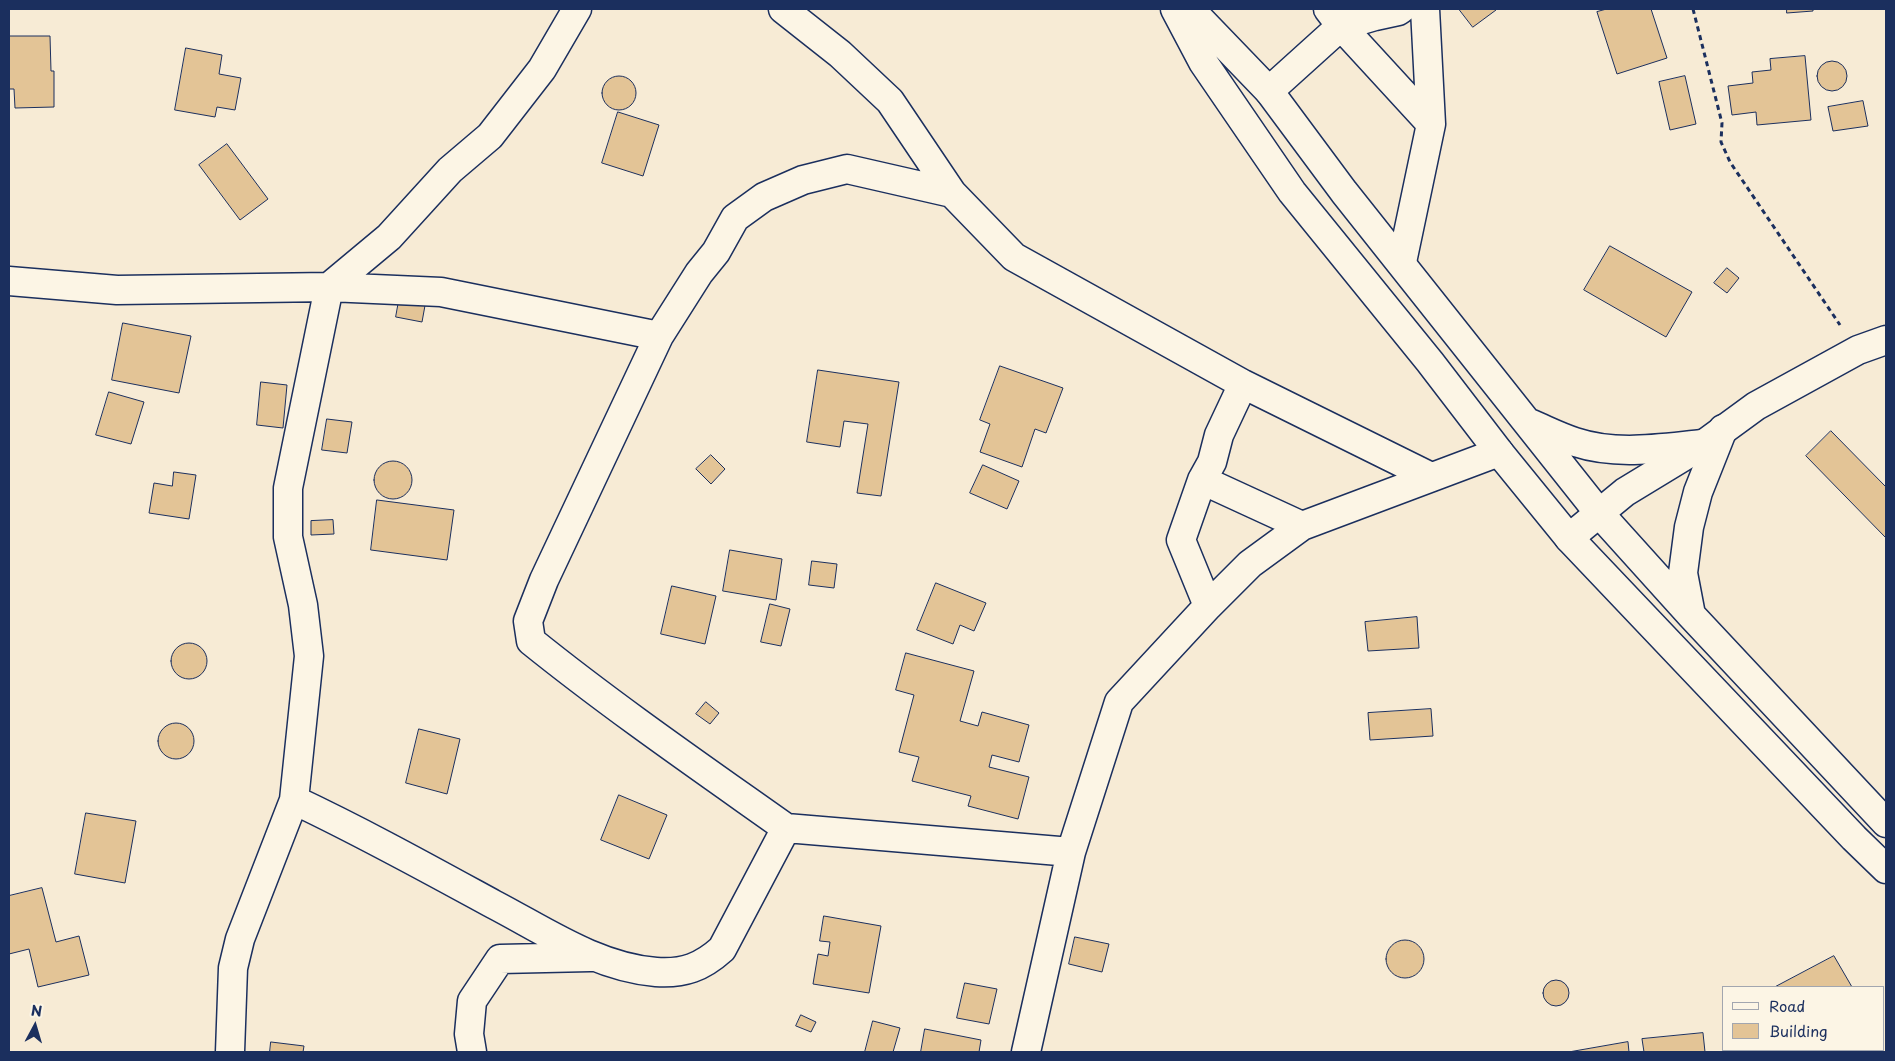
<!DOCTYPE html>
<style>
body{margin:0}
#map{position:relative;width:1895px;height:1061px;overflow:hidden;background:#f7ebd5;font-family:"Playpen Sans",sans-serif}
canvas{display:block}
.frame{position:absolute;inset:0;border:10px solid #1b2f5e;pointer-events:none}
.legend{position:absolute;left:1722px;top:986px;width:162px;height:65px;box-sizing:border-box;background:#fcf5e5;border:1px solid #a2a6af;margin:0;padding:6px 9px;list-style:none;font-size:15px;color:#1b2f5e}
.legend li{display:flex;align-items:center;gap:10px;height:25px}
.legend b{width:25px;border:1px solid #a2a6af}
.north{position:absolute;left:10px;top:1001px;width:50px;height:50px;-webkit-text-stroke:4px #fcf5e5;paint-order:stroke;rotate:6deg;font-size:14px;font-weight:700;line-height:20px;text-align:center;color:#1b2f5e}
.north::after{content:'';display:block;margin:auto;width:18px;height:22px;background:#1b2f5e;clip-path:polygon(50% 0,100% 100%,50% 72%,0 100%)}
</style>
<div id="map">
<canvas width="1895" height="1061"></canvas>
<div class="frame"></div>
<ul class="legend">
<li><b style="height:6px;background:#fcf5e5"></b>Road</li>
<li><b style="height:14px;background:#e3c496"></b>Building</li>
</ul>
<div class="north">N</div>
</div>
<script>
const c = document.querySelector('canvas').getContext('2d');
c.lineJoin = 'round';
function fillPath(path, color) { c.fillStyle = color; c.fill(path, 'evenodd'); }
function stroke(path, color, width, dash) { c.strokeStyle = color; c.lineWidth = width; c.lineCap = dash ? 'butt' : 'round'; c.setLineDash(dash || []); c.stroke(path); }
const building = new Path2D(`
 M1459,9H1495L1496,10L1473,27Z
 M1607,9H1651L1667,58L1617,74L1597,12Z
 M1787,9H1813V11L1787,13Z
 M9,36H50L51,71H54V107L15,108L14,89H9Z
 M186,48L222,55L219,74L241,78L235,110L217,107L215,117L175,110Z
 M1805,56L1811,120L1757,125L1756,112L1732,115L1728,86L1753,83L1752,72L1771,70L1770,59Z
 M1817 76a15 15 0 1 1 30 0a15 15 0 1 1-30 0Z
 M1685,76L1696,124L1670,130L1659,82Z
 M602 93a17 17 0 1 1 34 0a17 17 0 1 1-34 0Z
 M1863,101L1868,126L1833,131L1828,107Z
 M618,112L659,125L643,176L602,163Z
 M227,144L268,199L240,220L199,165Z
 M1610,246L1692,292L1666,337L1584,290Z
 M1727,268L1739,278L1727,293L1714,283Z
 M400,295L426,300L422,322L396,317Z
 M123,323L191,336L179,393L112,380Z
 M1000,366L1063,388L1046,433L1035,429L1022,467L980,452L990,424L980,420Z
 M818,370L899,382L881,496L857,493L868,424L844,421L840,447L807,442Z
 M261,382L287,385L283,428L257,425Z
 M109,392L144,402L131,444L96,435Z
 M327,419L352,422L347,453L322,450Z
 M1831,431L1886,487V538L1806,456Z
 M711,455L725,469L711,484L696,469Z
 M374 480a19 19 0 1 1 38 0a19 19 0 1 1-38 0Z
 M983,465L1019,481L1007,509L970,493Z
 M174,472L196,475L189,519L149,513L154,483L172,486Z
 M377,500L454,510L447,560L371,550Z
 M333,520L334,534L311,535V521Z
 M730,550L782,559L776,600L723,591Z
 M812,561L837,564L834,588L809,585Z
 M936,583L986,603L974,631L960,625L953,644L917,630Z
 M672,586L716,596L705,644L661,634Z
 M770,604L790,609L781,646L761,642Z
 M1417,617L1419,648L1368,651L1365,622Z
 M171 661a18 18 0 1 1 36 0a18 18 0 1 1-36 0Z
 M906,653L974,671L960,721L978,726L982,712L1029,725L1019,762L992,755L989,767L1029,777L1018,819L968,806L971,796L912,781L919,757L899,752L914,695L896,690Z
 M706,702L719,713L710,724L696,714Z
 M1431,709L1433,736L1370,740L1368,713Z
 M158 741a18 18 0 1 1 36 0a18 18 0 1 1-36 0Z
 M419,729L460,739L447,794L406,783Z
 M619,795L667,815L649,859L601,840Z
 M86,813L136,821L125,883L75,874Z
 M42,888L56,942L79,936L89,975L38,987L29,949L9,954V896Z
 M824,916L881,926L869,993L813,984L818,954L828,956L830,942L820,941Z
 M1075,937L1109,944L1102,972L1069,964Z
 M1386 959a19 19 0 1 1 38 0a19 19 0 1 1-38 0Z
 M1834,956L1852,987H1775Z
 M1543 993a13 13 0 1 1 26 0a13 13 0 1 1-26 0Z
 M965,983L997,989L989,1024L957,1018Z
 M801,1015L816,1022L811,1032L796,1026Z
 M873,1021L900,1028L893,1052H865Z
 M925,1029L981,1040L979,1052H921Z
 M1703,1033L1705,1052H1644L1642,1039Z
 M271,1042L304,1046L303,1052H270Z
 M1628,1042L1629,1052H1569Z
 M1804,1050H1870L1867,1052H1805Z`);
fillPath(building, '#e3c496');
stroke(building, '#1b2f5e', 1);
const minor = new Path2D(`
 M783,9L840,54L890,101L952,193L1014,257L1243,384L1431,477
 M1328,9L1341,26L1431,124L1402,262
 M1425,9L1431,124
 M1269,91L1341,26L1375,16L1398,11L1401,9
 M9,281L117,290L329,287L389,237L450,170L490,136L542,69L577,9
 M659,336L441,292L329,287L288,488V537L303,605L309,656L294,800C362,832 427,868 493,904C545,931 596,967 656,972C684,974 702,967 722,949L786,828L1071,852
 M1202,480L1302,526
 M1208,606L1181,540L1202,480L1212,462L1219,435L1243,384
 M786,828C700,767 613,707 531,641L528,621L544,580L659,336L699,273L716,252L735,218L764,197L803,180L847,169L952,193
 M230,1052L233,968L240,939L294,800
 M472,1052L469,1034L472,1001L500,959L590,957
 M1026,1052L1071,852L1119,702L1208,606L1250,564L1302,526L1499,452`);
const tertiary = new Path2D(`
 M1569,538L1625,492L1704,444L1756,406L1858,350L1886,340`);
const primary = new Path2D(`
 M1175,9L1203,62L1292,192L1430,362L1499,452L1569,538L1854,838L1886,869
 M1190,9L1269,91L1344,192L1599,513L1691,615L1886,823
 M1529,423C1544,429 1559,437 1575,442C1617,456 1661,448 1704,444
 M1691,615L1683,573L1689,527L1698,492L1723,429`);
stroke(minor, '#1b2f5e', 31);
stroke(tertiary, '#1b2f5e', 31);
stroke(primary, '#1b2f5e', 31);
stroke(new Path2D(`
 M1693,9L1722,123L1721,142L1730,162L1840,325`), '#1b2f5e', 3, [5, 4]);
stroke(minor, '#fcf5e5', 28);
stroke(tertiary, '#fcf5e5', 28);
stroke(primary, '#fcf5e5', 28);
</script>
